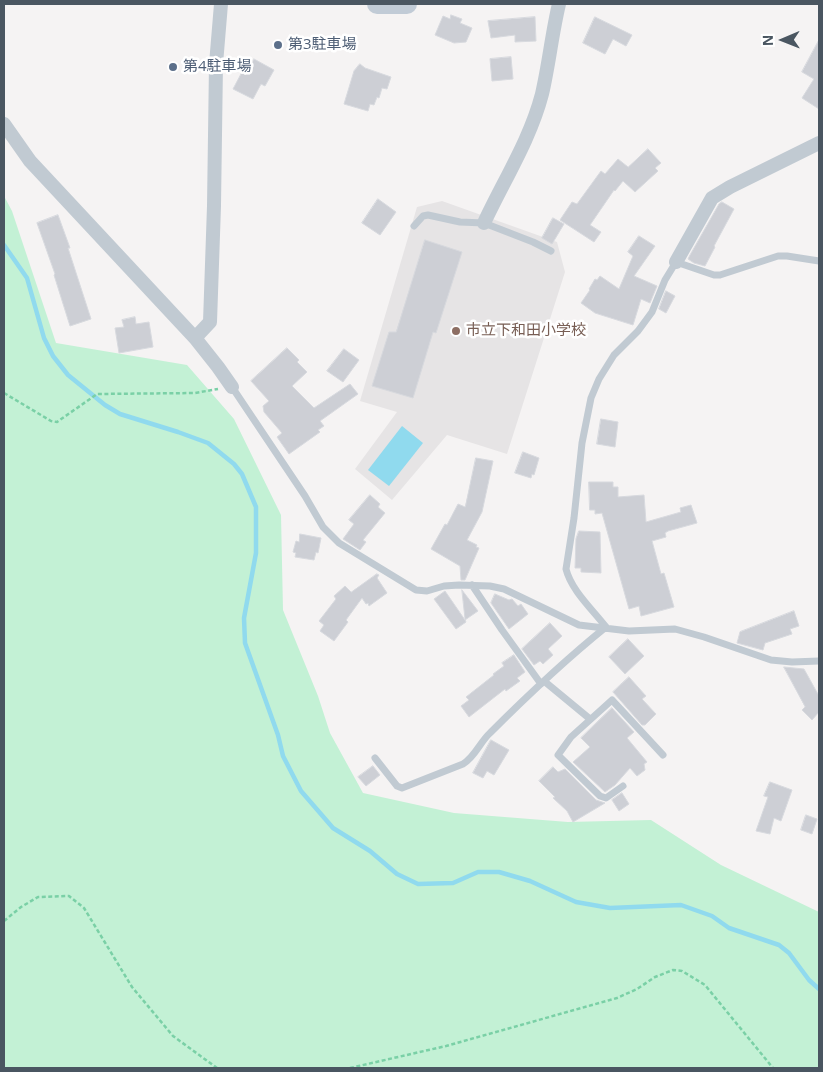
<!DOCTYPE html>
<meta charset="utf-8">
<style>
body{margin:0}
#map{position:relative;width:823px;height:1072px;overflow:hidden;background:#f5f3f3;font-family:"Open Sans",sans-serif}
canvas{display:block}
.frame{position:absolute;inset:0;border:5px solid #4a5661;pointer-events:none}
.north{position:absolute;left:758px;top:15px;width:50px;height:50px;-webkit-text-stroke:4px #fff;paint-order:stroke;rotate:269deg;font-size:14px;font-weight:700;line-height:20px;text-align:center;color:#4a5661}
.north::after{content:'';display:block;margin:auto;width:18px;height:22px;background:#4a5661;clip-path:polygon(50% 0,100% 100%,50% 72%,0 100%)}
</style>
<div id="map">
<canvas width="823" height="1072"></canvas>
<div class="frame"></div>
<div class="north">N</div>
</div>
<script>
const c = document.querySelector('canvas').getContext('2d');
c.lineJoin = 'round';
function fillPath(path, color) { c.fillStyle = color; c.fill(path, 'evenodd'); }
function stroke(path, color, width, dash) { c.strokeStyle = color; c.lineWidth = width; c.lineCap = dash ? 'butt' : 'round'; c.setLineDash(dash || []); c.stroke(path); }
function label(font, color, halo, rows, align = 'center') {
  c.font = font + ' "Open Sans","Noto Sans JP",sans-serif'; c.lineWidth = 5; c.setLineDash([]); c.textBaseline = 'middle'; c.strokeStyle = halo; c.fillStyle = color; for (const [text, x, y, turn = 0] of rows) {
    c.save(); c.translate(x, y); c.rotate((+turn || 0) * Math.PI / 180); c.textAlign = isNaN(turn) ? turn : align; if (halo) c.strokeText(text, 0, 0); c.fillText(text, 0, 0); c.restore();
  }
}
fillPath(new Path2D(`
 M442,201L557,242L565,272L507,454L447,435L392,500L355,469L397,412L360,401L417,207Z`), '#e6e4e5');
fillPath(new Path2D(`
 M4,196L12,211L56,343L187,365L234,419L281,515L283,610L318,696L330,733L363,793L454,813L568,822L651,820L721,865L819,912V1068H4Z`), '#c3f1d5');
fillPath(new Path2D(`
 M402,426L423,443L389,486L368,470Z`), '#90daee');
stroke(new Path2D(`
 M4,245L27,278L44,338L53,356L68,375L105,405L120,414L178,432L208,443L234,464L242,474L256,507V553L244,618L245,643L278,735L283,756L301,791L333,828L370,851L397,874L418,884L453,883L478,872H499L530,881L576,902L610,908L681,905L712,916L729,928L779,945L789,953L809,980L819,989`), '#90daee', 4.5);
const building = new Path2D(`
 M451,15L462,19L460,23L472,28L466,42L454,43L435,35L443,16L450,19Z
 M535,17L536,41L515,42V35L491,38L488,21Z
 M595,17L632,35L626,46L613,39L605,54L583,43Z
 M819,40V109L802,98L814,79L802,72Z
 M511,57L513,79L492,81L490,59Z
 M254,59L274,70L265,86L261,84L253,99L233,89L242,72L246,73Z
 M360,64L365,68L391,77L387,89L382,88L379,98L377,97L374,105L370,104L368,111L344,104L354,71Z
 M648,149L661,163L655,168L658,171L635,192L623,181L615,191L614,190L590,225L601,232L594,242L560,220L572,202L577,204L601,171L605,174L618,159L628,167Z
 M378,199L396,212L380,235L362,223Z
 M722,202L734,209L714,246L715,247L705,266L694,263L688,259L690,255L719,204Z
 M58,215L70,248H68L91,319L70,326L54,275L55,274L37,223Z
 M553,218L564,224L552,244L542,238Z
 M639,236L655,246L634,276L657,286L650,303L641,299L633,325L595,313L581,303L590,290L589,289L595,279L597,280L600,276L619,289L633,256L628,252Z
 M425,240L462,252L436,333L433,332L413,398L372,386L389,332H396Z
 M666,291L675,296L666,313L659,309Z
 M135,317L136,324L149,322L153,347L119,353L115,328L124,327L122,320Z
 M287,348L299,360L297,362L307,372L292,386L314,408L350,384L358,394L320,421L324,426L318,430L320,432L289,454L277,437L282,433L264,412L263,406L269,401L251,381Z
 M344,349L359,360L343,382L327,371Z
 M601,419L618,422L615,447L597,444Z
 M523,452L539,458L534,475L532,474L531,478L515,473Z
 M476,458L493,461L482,512L467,540L477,545L476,547L479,548L465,580H461L460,566L431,549L445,524L447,525L458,504L465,507Z
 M589,482H613V487H618V497L644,495L646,522L681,512L680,508L691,505L697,523L668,531L665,533L666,537L652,541L661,574L664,573L674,607L641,616L639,606L629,609L602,513L595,514V510H590Z
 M370,495L380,504L378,507L385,513L363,540L366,542L360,550L343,539L354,524L349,520Z
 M579,531L600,532L601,573L581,572V568H575L576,539Z
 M300,534L321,538L318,553L316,552L314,560L295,557L296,553L293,552L296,541L299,542Z
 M377,574L379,575L377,578L387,593L369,606L368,603L366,604L362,598L346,620L348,622L334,641L320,631L324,625L319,621L336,599L334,596L345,586L351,592Z
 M462,590L478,611L465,620L466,622L456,629L434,599L445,591L465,620Z
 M495,594L509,600L512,599L518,606L521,604L528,614L509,629L491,603Z
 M794,611L799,626L790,629L792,634L765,643L763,650L737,643L740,632Z
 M550,623L562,636L548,649L553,655L543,664L540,661L534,665L522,649Z
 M628,639L644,656L625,674L609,657Z
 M514,655L525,672L517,678L520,681L506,691L505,689L469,717L461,706L469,700L466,697L494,675L493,674L504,666L502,663Z
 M784,667L804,669L819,696V712L812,720L802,710L805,707Z
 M629,677L646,696L642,699L656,714L645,725H642L613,692Z
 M612,708L634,732L627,738L647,762L644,764L645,770L637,776L630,768L615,785L605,792L573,762L590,747L581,738Z
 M491,740L509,750L494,775L487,771L483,778L473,773Z
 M373,766L380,775L366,786L358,777Z
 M553,767L558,772L565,769L596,800L605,803L573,822L567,811L553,798L555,797L539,781Z
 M770,782L792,790L781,821L774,818L770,834L756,831L768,797L764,796Z
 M622,793L629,804L619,811L612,800Z
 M806,815L817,819L812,834L801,830Z`);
fillPath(building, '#cdcfd5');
stroke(building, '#d7d9de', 1);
stroke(new Path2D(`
 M4,393L51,421L57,422L97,394L195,393L218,389
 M4,921L21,907L38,897L69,896L84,908L132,987L173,1036L217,1068
 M350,1068L446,1046L617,998L637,989L655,977L673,970L682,971L705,985L773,1068`), '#7ad0a6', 2.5, [4, 2.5]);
stroke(new Path2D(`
 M414,226L423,216L428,215L460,222L484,223L533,242L551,251
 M232,387L305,496L323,527L339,543L416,590L427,591L444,586L459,585L490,586L504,589L579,625L629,631L675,629L704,637L771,660L792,662L819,661
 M472,585L502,630L541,684
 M606,627C593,610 571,590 566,569L574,518L582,443L591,398L599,379L614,355L638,331L652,312L665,280L676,262L714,275H720L778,256H787L819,261
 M544,681L590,719
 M375,758L397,786L402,788L463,764C475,757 480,742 490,733C527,696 565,660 606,627
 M623,786L606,798L600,796L558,755L571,737L612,700L663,755`), '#c1cad2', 7);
stroke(new Path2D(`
 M4,124L30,161L195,338L218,367L232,387
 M484,223C504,180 530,140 542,94C549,64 552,33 559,4
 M676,262L712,198L730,187L819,143
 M195,338L210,322L214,206L216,64L221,4`), '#c1cad2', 14);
stroke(new Path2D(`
 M377,4H407`), '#c1cbd6', 20);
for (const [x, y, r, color] of [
 [278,45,5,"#5c6f8a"],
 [173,67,5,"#5c6f8a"],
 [456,331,5,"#8d6e63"]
]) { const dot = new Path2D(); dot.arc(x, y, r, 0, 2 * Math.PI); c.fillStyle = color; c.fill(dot); stroke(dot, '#fff', 2); }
label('15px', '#4e5e75', '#fff', [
 ["第3駐車場",288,45],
 ["第4駐車場",183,67]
], 'left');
label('15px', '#785e54', '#fff', [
 ["市立下和田小学校",466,331]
], 'left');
</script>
